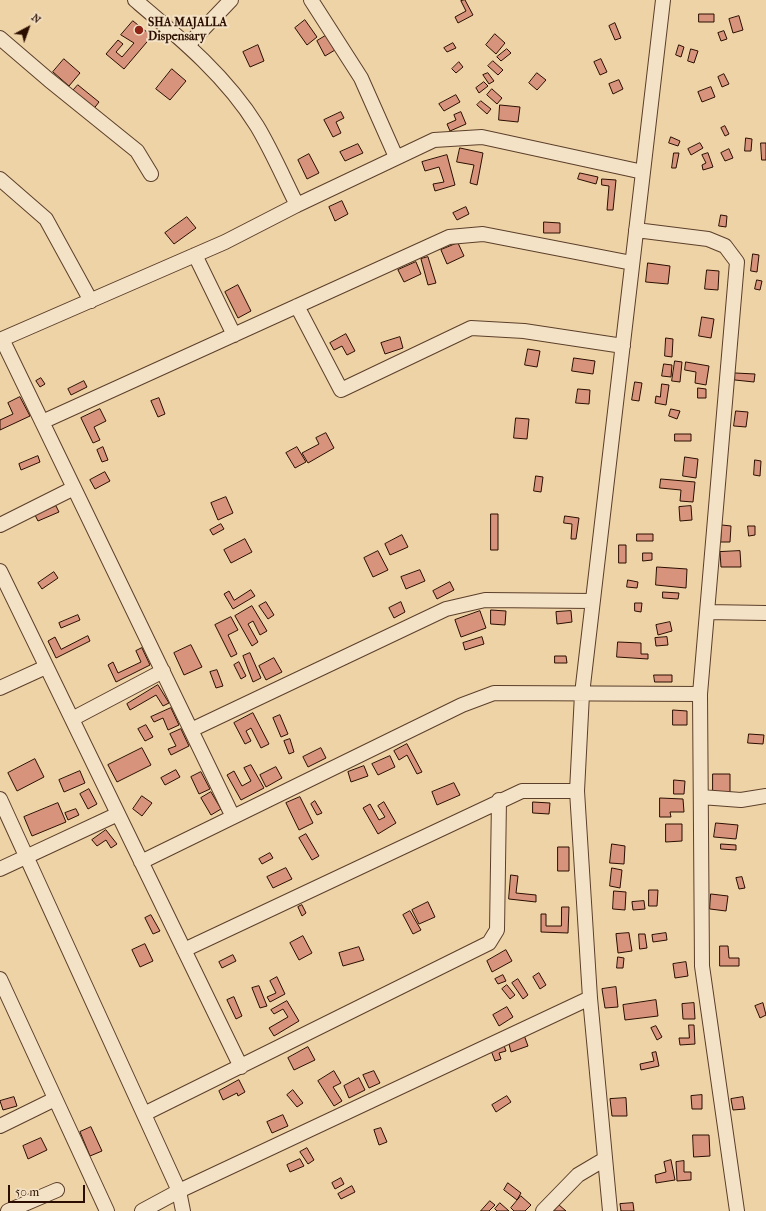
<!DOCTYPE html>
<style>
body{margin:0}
#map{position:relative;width:766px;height:1211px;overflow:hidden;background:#eed3a7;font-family:"IM FELL French Canon",serif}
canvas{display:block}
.north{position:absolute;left:8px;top:8px;width:40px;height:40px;-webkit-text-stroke:3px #f4e2c6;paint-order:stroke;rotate:41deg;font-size:11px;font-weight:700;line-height:16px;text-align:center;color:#2b0e00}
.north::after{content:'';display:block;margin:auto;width:14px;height:18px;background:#2b0e00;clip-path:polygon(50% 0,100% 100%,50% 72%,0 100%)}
.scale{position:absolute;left:8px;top:1185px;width:77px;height:18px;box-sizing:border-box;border:2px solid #2b0e00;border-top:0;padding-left:5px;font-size:12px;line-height:14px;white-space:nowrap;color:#2b0e00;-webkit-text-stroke:3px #f4e2c6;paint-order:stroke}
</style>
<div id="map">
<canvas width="766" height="1211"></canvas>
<div class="north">N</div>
<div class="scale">50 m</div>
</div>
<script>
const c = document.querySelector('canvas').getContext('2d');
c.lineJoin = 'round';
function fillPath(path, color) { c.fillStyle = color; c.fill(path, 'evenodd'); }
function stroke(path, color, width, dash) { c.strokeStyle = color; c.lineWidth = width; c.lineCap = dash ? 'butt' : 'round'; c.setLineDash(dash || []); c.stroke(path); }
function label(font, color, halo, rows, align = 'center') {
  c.font = font + ' "IM FELL French Canon",serif'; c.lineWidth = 4; c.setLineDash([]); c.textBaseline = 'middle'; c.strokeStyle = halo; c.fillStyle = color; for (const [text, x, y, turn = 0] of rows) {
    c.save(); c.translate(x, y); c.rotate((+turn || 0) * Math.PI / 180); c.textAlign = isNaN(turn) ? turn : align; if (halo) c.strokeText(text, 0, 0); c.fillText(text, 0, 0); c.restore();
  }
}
const building = new Path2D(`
 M465,0L473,15L458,23L455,17L466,11L461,1Z
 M699,14H714V22H699Z
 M739,16L743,30L733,33L729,19Z
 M305,20L317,37L307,45L295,28Z
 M133,21L152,36L124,69L106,54L118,40L123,44L116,52L122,57L134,43L121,35Z
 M615,23L621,38L615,40L609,26Z
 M724,31L727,39L721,41L718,33Z
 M495,34L505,43L496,54L486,45Z
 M327,35L335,50L325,56L317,41Z
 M453,43L456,48L447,52L444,48Z
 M258,45L264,61L250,67L243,52Z
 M679,45L684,47L681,57L676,55Z
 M507,49L511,53L501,61L497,57Z
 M691,49L698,51L694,63L688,61Z
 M64,59L80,73L69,86L53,72Z
 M601,59L607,72L600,75L594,62Z
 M493,61L503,70L498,75L488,66Z
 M459,62L463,67L456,73L452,69Z
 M172,69L186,81L170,100L156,89Z
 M488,73L494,81L489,84L483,75Z
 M537,73L546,80L537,90L529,83Z
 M724,74L729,84L722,87L718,77Z
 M619,80L623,89L613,94L609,84Z
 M484,82L488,86L479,93L476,88Z
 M78,85L99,102L92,111L70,94Z
 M711,87L715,97L702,102L698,92Z
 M492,89L502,98L497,104L487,95Z
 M456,95L460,102L444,111L439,104Z
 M481,101L491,109L487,114L477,105Z
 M500,105L520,107L518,122L499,120Z
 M341,112L344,118L336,122L341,133L333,137L324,120Z
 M461,112L466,124L450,131L447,124L456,120L454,115Z
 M725,126L729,134L725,136L721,128Z
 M671,137L680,141L678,146L669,143Z
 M746,138L752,139L751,151H745Z
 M700,143L703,148L691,155L688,149Z
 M761,143H766V160H762Z
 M358,144L363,153L345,161L340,152Z
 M460,148L483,153L477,185L470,183L474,165L457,162Z
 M729,149L733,158L725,161L721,153Z
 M674,153H679L676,168H672Z
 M708,153L713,167L703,170L702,165L706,163L702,155Z
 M309,154L319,173L307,179L298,160Z
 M447,155L455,185L435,191L433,184L444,182L439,167L425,171L422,162Z
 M580,173L598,177L596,184L578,179Z
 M602,179L616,180L613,210H607L609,186L602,185Z
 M342,201L348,214L335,221L329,207Z
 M466,207L469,214L457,220L453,213Z
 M721,215L727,216L726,227L719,226Z
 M187,217L196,228L174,244L165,233Z
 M544,222L560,223V233H544Z
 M458,243L464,256L447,264L441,250Z
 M753,254L759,255L757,272L751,271Z
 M428,257L436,283L428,285L421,259Z
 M416,262L421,274L404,282L398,270Z
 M648,263L670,266L668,284L646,282Z
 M707,270L719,271L718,290L705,289Z
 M757,280L762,281L760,290L755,289Z
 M238,285L251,311L238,318L225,292Z
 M702,317L714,319L711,338L699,336Z
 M346,334L355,351L347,355L342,346L334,350L330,343Z
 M400,337L403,348L385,354L381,343Z
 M666,338L673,339L672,357L665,356Z
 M528,349L540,351L537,367L525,365Z
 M574,358L595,361L593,374L572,371Z
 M675,361L682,362L680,382L672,381Z
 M686,362L709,366L706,385L695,383L696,372L685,370Z
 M664,364L672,365L671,377L662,376Z
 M735,373L755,374L754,382L735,380Z
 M41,378L45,384L40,387L36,381Z
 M84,381L87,387L71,395L68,389Z
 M635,382L642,383L639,401L632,400Z
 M662,384L669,385L666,405L655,403L656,396L660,397Z
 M698,388L706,389V398H698Z
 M578,389L590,390L589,404L576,403Z
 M20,397L30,416L0,430V420L13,414L8,403Z
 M159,398L165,414L158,417L151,401Z
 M100,409L106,421L94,427L100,440L93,443L81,418Z
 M671,409L680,411L677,419L669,416Z
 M736,411L748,412L746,427L734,426Z
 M516,418L529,419L527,439L514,438Z
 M326,433L334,448L308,463L302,453L319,444L316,438Z
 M675,434H691V441H675Z
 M103,447L108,460L102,462L97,450Z
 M297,447L306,462L295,468L286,453Z
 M38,456L40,462L21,470L19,464Z
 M685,457L698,459L696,478L683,476Z
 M755,460L761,461L760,476L754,475Z
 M105,472L110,481L95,489L90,480Z
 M536,476L543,477L541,492L534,491Z
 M661,479L695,482L693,502L680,501L681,490L660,488Z
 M226,497L233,513L218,520L211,503Z
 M56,506L59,512L38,521L35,515Z
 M691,506L692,520L680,521L679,507Z
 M491,514H498V550H491Z
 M565,516L579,518L576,539H571L572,524L564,523Z
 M221,524L224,529L213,535L210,530Z
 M722,525L731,526L730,542H721Z
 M748,526H755V535L749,536Z
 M637,534H653V541H637Z
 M402,535L408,547L390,555L385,544Z
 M245,539L252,552L231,563L224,550Z
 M619,545H626V563H619Z
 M378,551L388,570L373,577L364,558Z
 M740,551L741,567H721L720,552Z
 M643,553H652V560L643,561Z
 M657,567L687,569L686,588L656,585Z
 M420,570L425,581L406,589L401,577Z
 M54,572L58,578L42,589L38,583Z
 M628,580L638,582L637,588L627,587Z
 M450,582L454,590L437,599L433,591Z
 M251,590L255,596L233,609L224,594L229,591L234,600Z
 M663,592L679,593L678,599L663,598Z
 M266,602L274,615L268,619L259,606Z
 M401,602L405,612L394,618L389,608Z
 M635,603H642L641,612L635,611Z
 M252,606L267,631L260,635L253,621L248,624L258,642L252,646L235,616Z
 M491,610L506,611L505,625L491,624Z
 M480,611L486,628L461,637L455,620Z
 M571,611L572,622L557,624L556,612Z
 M78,615L80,620L61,628L59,623Z
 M231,617L238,630L228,635L237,654L231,657L215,625Z
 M670,622L672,631L658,635L656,625Z
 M88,636L90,641L56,658L48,641L55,637L61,649Z
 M482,637L484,644L465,650L463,643Z
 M667,637L668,645L656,646L655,638Z
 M618,642L641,643V654H648V659L617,657Z
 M191,645L202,667L184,675L174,653Z
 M142,648L150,665L116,682L108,665L113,662L118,673L141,662L136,651Z
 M250,653L261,678L253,682L243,656Z
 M555,656H566L567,663H555Z
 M274,658L282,672L266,680L259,666Z
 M239,662L246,676L241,679L234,665Z
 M217,670L223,686L216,688L210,672Z
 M654,675H672V682H655Z
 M158,685L169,703L163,706L156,695L130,710L127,704Z
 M171,708L179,725L168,730L163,718L154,722L151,717Z
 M673,710L687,711V725H673Z
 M253,713L269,744L261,748L251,728L246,731L251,741L245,744L234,723Z
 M280,715L288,734L281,737L273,718Z
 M146,725L153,737L145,741L138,729Z
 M181,729L189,746L171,755L168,749L176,746L170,734Z
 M749,734L764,735L763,744L748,743Z
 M290,739L294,752L289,754L284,741Z
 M407,744L422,772L417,774L407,755L399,760L394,751Z
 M142,748L151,765L117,782L108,765Z
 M321,748L326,758L308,767L303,757Z
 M390,756L395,767L378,775L372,764Z
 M35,759L44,777L17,791L8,773Z
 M251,765L264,788L241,800L227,775L234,771L242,786L251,781L244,768Z
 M364,766L368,776L351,782L348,772Z
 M276,767L282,778L266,787L260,775Z
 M176,770L180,777L165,785L161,778Z
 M80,771L85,783L64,792L59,780Z
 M201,772L210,789L199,794L191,777Z
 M713,774H730V794H713Z
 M674,780L685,781L684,794H674Z
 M454,783L460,795L437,805L432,792Z
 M89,789L97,804L88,809L80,794Z
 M211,792L221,809L211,815L201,798Z
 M142,796L152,803L142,816L133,809Z
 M300,797L313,823L299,830L286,803Z
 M660,798L683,799L684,812H670L671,817H660Z
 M315,801L322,813L317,815L311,804Z
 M384,802L396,823L378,834L363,808L370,804L379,820L385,817L378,806Z
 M533,802L550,803L549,814L533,813Z
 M58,803L66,822L32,836L24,817Z
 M76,809L79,815L68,820L65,813Z
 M716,823L738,825L736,839L714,837Z
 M666,824H682V841L666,842Z
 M106,830L117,844L111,848L106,840L97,846L92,840Z
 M306,834L319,856L312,860L299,838Z
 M612,844L625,846L624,864L610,863Z
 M721,844L736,845V850L721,849Z
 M558,847H569V871H558Z
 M270,853L273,858L262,864L259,859Z
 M286,868L292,879L273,888L267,877Z
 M612,868L622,870L620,888L610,886Z
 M511,875L518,876L516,893L536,895V902L509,899Z
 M742,877L745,888L739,889L736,878Z
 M649,890H658L657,906H649Z
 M614,891L626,892L625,910L613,909Z
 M711,894L728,896L726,911L710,909Z
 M644,901L645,909L633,910L632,902Z
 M428,902L435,917L419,924L412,910Z
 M302,905L306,913L302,916L298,907Z
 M562,907H569L568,933L541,932V914H546V926H561Z
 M410,911L421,930L413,934L403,915Z
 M151,915L160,931L153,934L145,918Z
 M629,933L632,951L618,953L616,934Z
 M666,933L667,940L653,942L652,935Z
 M639,934H645L647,948L640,949Z
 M303,936L312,953L299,960L290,943Z
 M145,944L153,961L140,967L132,950Z
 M720,946H728L729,958H739V966H720Z
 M359,947L364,960L343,966L339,953Z
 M506,950L512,961L492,972L487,961Z
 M233,955L236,961L222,968L219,962Z
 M618,957L624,958L623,968H617Z
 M686,962L688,976L675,978L673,964Z
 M539,973L546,985L540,989L533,977Z
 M503,975L506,981L498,984L495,979Z
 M277,977L285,994L270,1002L267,997L276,993L270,981Z
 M518,979L528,995L523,999L512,983Z
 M507,985L515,995L510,999L502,989Z
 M259,986L267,1006L260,1008L252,988Z
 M616,987L618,1007L605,1008L602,989Z
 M234,997L242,1016L236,1019L227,1000Z
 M656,1000L658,1016L625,1020L623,1005Z
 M287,1001L299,1021L274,1036L269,1028L288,1017L283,1009L274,1014L271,1010Z
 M694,1003L695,1019H683L682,1004Z
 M763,1003L766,1015L760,1018L755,1006Z
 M507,1007L513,1017L499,1026L493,1015Z
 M689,1025H694L695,1044L680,1045L679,1038H689Z
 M656,1026L662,1037L657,1040L651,1028Z
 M524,1035L528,1046L511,1052L508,1040Z
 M503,1043L506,1051L499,1053L501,1059L495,1061L490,1048Z
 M308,1047L315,1060L294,1070L288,1058Z
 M656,1052L659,1066L641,1070L640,1064L654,1061L652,1053Z
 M334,1071L341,1083L333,1087L342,1101L334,1106L318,1081Z
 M374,1071L380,1083L369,1088L363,1075Z
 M359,1078L365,1090L349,1098L344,1086Z
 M239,1080L245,1092L238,1096L237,1093L223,1100L219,1091Z
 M293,1090L303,1103L297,1107L287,1095Z
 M702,1095V1109H692L691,1096Z
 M507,1096L511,1102L496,1112L492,1105Z
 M14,1097L17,1106L3,1110L0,1101Z
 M743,1097L745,1109L733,1110L731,1099Z
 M626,1098L627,1116H612L610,1099Z
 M283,1115L288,1126L272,1133L267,1122Z
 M91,1127L102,1151L90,1156L80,1132Z
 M381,1128L387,1142L379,1145L374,1130Z
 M693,1135H709L710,1156L694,1157Z
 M41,1138L47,1150L28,1159L23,1146Z
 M307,1148L314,1160L308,1164L300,1152Z
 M300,1159L304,1166L290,1172L287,1165Z
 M671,1160L675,1180L656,1183L655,1175L666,1172L664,1162Z
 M684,1161V1172H691V1180L677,1181L676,1162Z
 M341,1178L344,1184L335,1189L332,1183Z
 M508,1183L521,1193L517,1200L504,1190Z
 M352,1186L355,1192L341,1199L338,1194Z
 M521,1196L531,1205L525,1211H514L511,1208Z
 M490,1201L495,1205L489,1211H481Z
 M500,1203L509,1211H497L495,1209Z
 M633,1203L634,1211H621L620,1204Z
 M559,1205L566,1211H554Z`);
fillPath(building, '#d7937b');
stroke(building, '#2b0e00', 1);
const minor = new Path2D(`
 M135,0C180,38 226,76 257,126C272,151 284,179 297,205
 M311,0L361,78L396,157
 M0,38L49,80L137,151L151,174
 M188,45L231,0
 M643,172L663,0
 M0,179L46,219L91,301
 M636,230L708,239L725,246L737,262L700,694L702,966L737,1211
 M195,255L234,335
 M297,306L341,390L471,328L524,331L623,346
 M2,339L233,817
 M0,340L225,242L297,205L434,140L482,137L643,172L582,694L577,791L590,998L610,1211
 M42,422L449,237L483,234L632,263
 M0,525L74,488
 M0,571L241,1067
 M707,612L766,613
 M0,688L46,667
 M72,719L163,671
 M191,730L446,609L485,600L593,601
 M701,797L741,800L766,796
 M0,799L179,1191L183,1211
 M141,862L462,705L494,693L700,694
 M0,869L118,814
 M184,950L522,791H577
 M0,979L107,1211
 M144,1114L489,943L497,930L499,800
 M0,1126L55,1099
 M8,1211L57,1190
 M142,1211L179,1191L590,998
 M543,1211L578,1175L605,1159`);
stroke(minor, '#5c3f2a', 16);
stroke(minor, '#f4e2c6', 14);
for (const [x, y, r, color] of [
 [139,30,5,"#8f2418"]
]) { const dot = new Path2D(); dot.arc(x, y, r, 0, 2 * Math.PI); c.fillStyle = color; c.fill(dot); stroke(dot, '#f4e2c6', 1.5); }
label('bold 12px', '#2b0e00', '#f4e2c6', [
 ["SHA MAJALLA",148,23],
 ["Dispensary",148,37]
], 'left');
</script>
